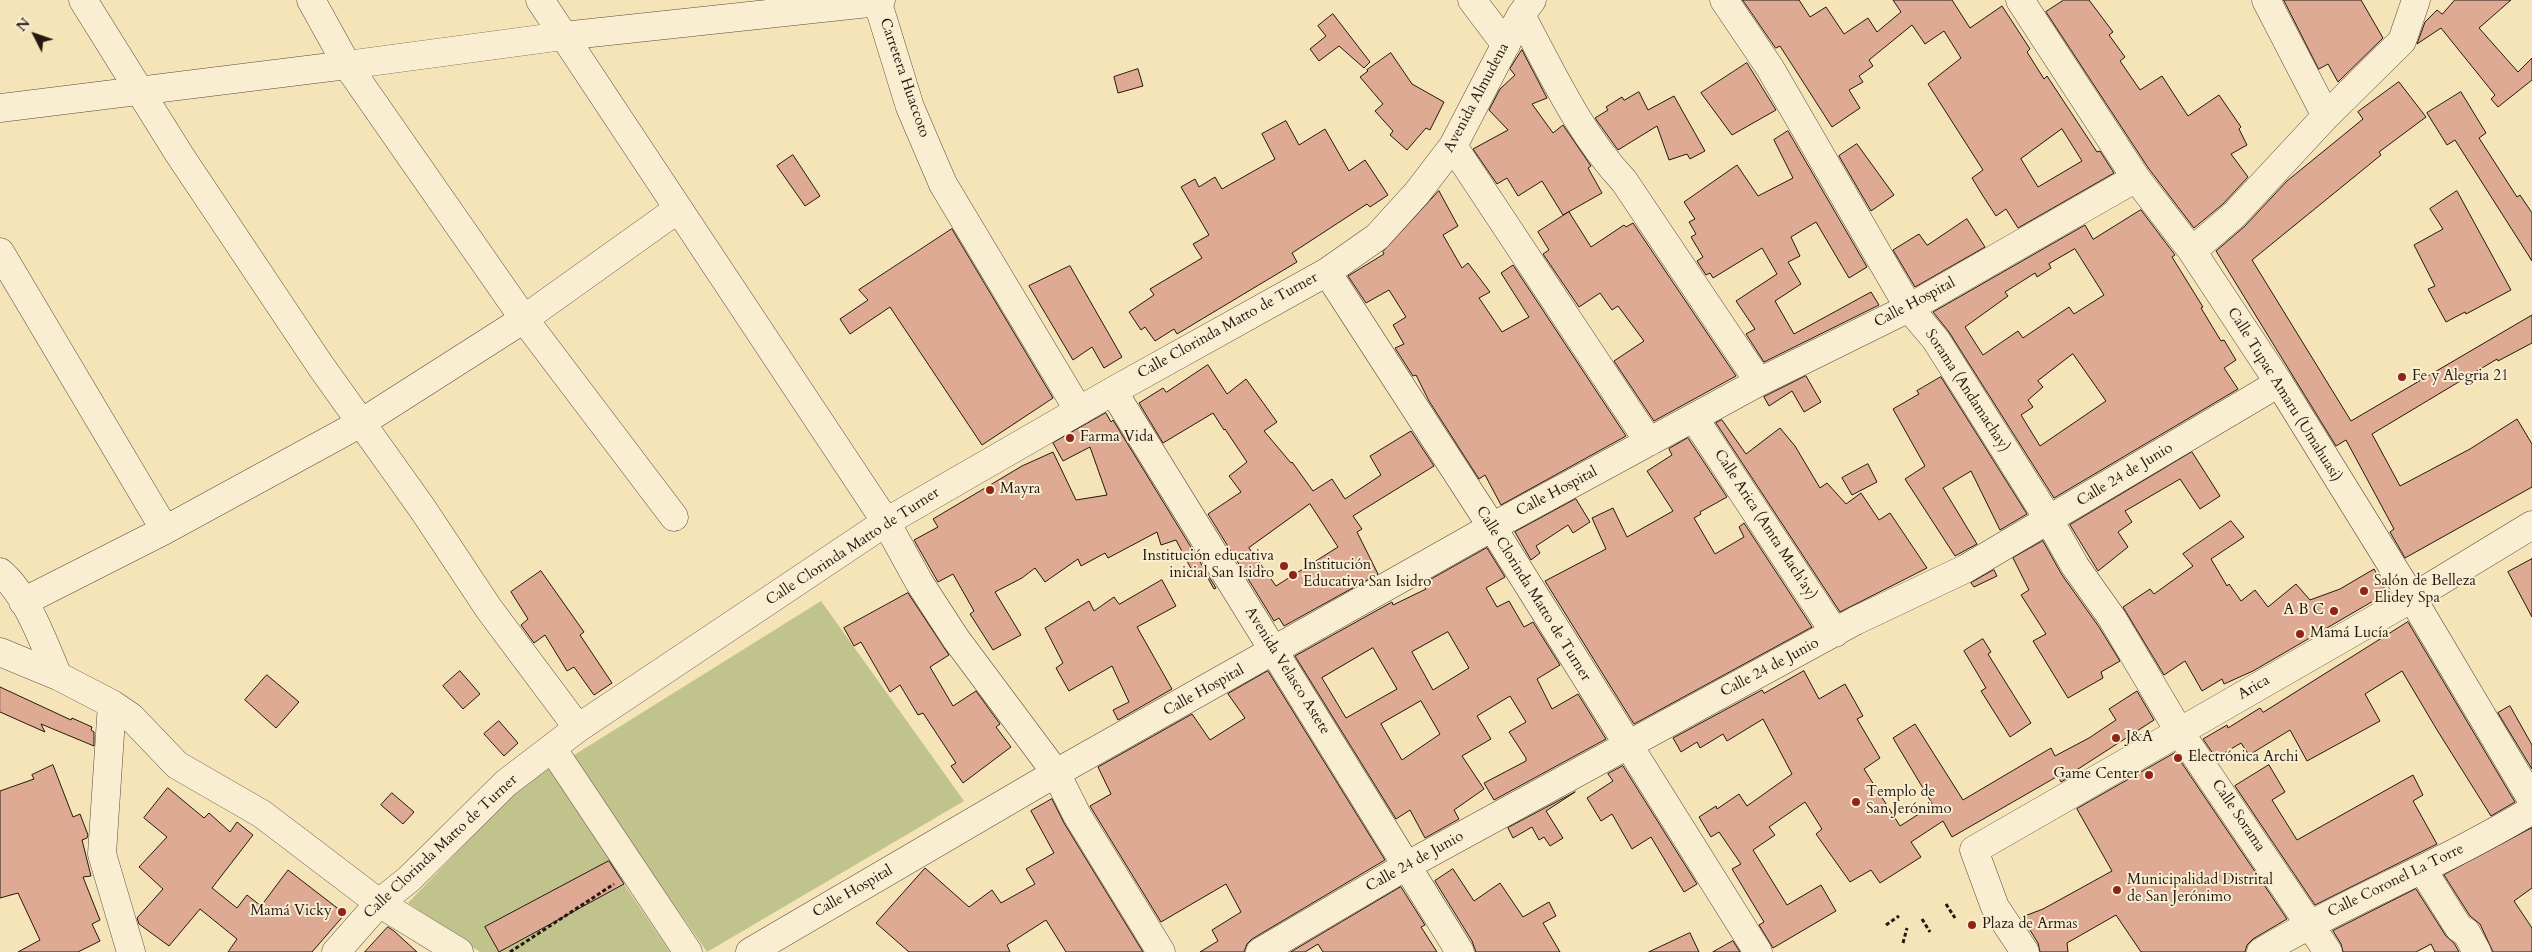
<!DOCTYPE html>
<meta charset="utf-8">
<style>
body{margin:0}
#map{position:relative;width:2532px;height:952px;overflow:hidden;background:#f6e4b9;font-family:Cardo,serif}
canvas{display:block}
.north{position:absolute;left:10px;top:10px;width:50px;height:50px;-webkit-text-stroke:4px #f9edd2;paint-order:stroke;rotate:311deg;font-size:14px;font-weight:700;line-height:20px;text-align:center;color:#241810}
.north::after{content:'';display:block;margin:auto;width:18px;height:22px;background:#241810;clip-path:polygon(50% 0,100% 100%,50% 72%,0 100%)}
</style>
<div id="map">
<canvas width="2532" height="952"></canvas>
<div class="north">N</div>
</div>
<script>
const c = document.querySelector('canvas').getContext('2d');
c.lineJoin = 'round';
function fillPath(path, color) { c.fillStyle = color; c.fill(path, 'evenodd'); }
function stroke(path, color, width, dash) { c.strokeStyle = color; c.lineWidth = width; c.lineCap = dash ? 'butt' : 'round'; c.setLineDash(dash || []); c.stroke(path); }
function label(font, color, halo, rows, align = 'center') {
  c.font = font + ' Cardo,serif'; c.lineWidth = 4; c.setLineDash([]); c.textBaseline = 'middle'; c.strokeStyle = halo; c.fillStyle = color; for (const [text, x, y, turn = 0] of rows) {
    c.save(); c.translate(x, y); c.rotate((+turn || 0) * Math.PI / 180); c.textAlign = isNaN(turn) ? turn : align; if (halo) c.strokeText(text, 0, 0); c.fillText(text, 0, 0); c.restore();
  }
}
fillPath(new Path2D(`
 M821,601L964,801L707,952L571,757Z
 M554,764L624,884L670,952H480L408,903L512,795Z`), '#c1c38c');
const building = new Path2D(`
 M1743,0H1799L1810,17L1826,7L1844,34L1868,18L1877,32L1901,12L1893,0H1952L1970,28L2002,6L2030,49L2027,52L2044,79L2047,76L2097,152L2100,151L2114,173L2018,228L2006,209L1996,216L1983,196L1972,178L1983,170L1928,84L1961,58L1944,31L1925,44L1912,25L1869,60L1873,66L1859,76L1863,82L1849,90L1860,108L1832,127L1780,46L1776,48ZM2062,129L2082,161L2038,187L2021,159Z
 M2064,0H2089L2113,32L2109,35L2125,57L2120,61L2140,90L2162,76L2188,116L2219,95L2241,127L2239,129L2247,145L2231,154L2248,177L2223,204L2194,228L2149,169L2046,12Z
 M2284,0H2361L2383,38L2338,82L2328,64L2319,69Z
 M2455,0H2511L2479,28L2518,72L2532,58V80L2498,107L2491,99L2495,95L2441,28L2417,44L2425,22L2437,10L2442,14Z
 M1333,14L1370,62L1364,68L1339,46L1319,61L1310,49L1326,36L1318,26Z
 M1522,50L1547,98L1532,104L1553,133L1563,125L1591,166L1588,168L1602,193L1563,215L1542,181L1518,196L1507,178L1497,184L1473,149L1508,130L1489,110L1500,89L1515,75L1510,69Z
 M1391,53L1412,84L1444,102L1430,130L1426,128L1407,150L1390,135L1393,131L1375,111L1383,104L1360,77L1368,71L1367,70Z
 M1747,63L1776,110L1732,135L1701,93Z
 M1138,69L1143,86L1118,93L1114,77Z
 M2399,82L2426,117L2379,152L2381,155L2252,260L2351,421L2532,315V343L2498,361L2497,359L2372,434L2400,486L2470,449L2517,419L2532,444V487L2405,558L2390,532L2394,529L2346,440L2336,446L2216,251L2245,226L2287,181L2363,119L2358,112Z
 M1639,92L1648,110L1674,96L1705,151L1690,159L1687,154L1669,160L1657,126L1618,150L1595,118L1608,110L1606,107L1622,97L1624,100Z
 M2461,92L2486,133L2479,138L2517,197L2520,195L2532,213V261L2455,140L2447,145L2427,113Z
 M1286,121L1299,145L1325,129L1349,171L1365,160L1388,195L1370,207L1367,204L1292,253L1297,262L1177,334L1174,329L1155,341L1145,327L1141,330L1129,312L1154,295L1150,289L1202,258L1193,244L1209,235L1181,187L1195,179L1199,187L1215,177L1222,189L1275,159L1262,134Z
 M1788,131L1867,267L1849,278L1816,222L1791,237L1800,256L1788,262L1801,284L1775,301L1794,334L1871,292L1879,305L1764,362L1746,334L1755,329L1736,301L1777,274L1762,248L1713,278L1710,273L1706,275L1697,261L1703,257L1691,237L1696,234L1689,222L1695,219L1684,202L1737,165L1758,196L1793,178L1774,140Z
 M1857,144L1894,195L1871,211L1839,156Z
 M793,155L820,196L805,206L777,166Z
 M1439,191L1458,226L1443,235L1462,268L1468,263L1490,292L1479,298L1502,332L1529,317L1501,273L1513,265L1626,436L1501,505L1485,475L1479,479L1429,401L1416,375L1413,376L1395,348L1404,344L1393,325L1406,317L1389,290L1366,303L1348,276L1384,254L1383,252Z
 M2457,191L2511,290L2466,314L2465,312L2446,322L2428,289L2435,286L2414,245L2443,229L2430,209Z
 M2141,210L2175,255L2172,257L2203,307L2201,308L2221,341L2224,340L2236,360L2224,368L2238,389L2054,498L1949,332L1933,312L2085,225L2093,239ZM2075,249L2104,295L2074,314L2069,307L2023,338L2018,331L1983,355L1965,327L2008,296L2005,292L2035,273L2037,277L2051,268L2049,264ZM2073,354L2106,401L2040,446L2021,415L2033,407L2028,400L2043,387L2038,381Z
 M1569,212L1591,247L1624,225L1626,227L1633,223L1736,376L1654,421L1614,361L1644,341L1618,306L1612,310L1600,293L1579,307L1543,254L1549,250L1538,232Z
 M1967,219L1985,247L1915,287L1893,250L1919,234L1927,245Z
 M952,229L1053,398L982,445L890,307L850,334L840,319L868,300L859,290Z
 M1070,266L1122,357L1104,368L1092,347L1073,360L1029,286Z
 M1208,365L1227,394L1246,379L1277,422L1264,431L1291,463L1292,462L1313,491L1332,479L1345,499L1381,475L1370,456L1411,431L1434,466L1353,516L1362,529L1357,532L1378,574L1284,626L1279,618L1274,621L1208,514L1241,492L1229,476L1247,462L1225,429L1224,430L1213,413L1163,443L1139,403L1163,388L1166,392ZM1310,504L1338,547L1276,586L1249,548Z
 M1806,376L1821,402L1804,412L1792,391L1769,406L1764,397Z
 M1941,377L2027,514L2000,530L1971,471L1943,488L1977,544L1955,556L1905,479L1925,466L1893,409L1919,394L1917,391Z
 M1106,413L1111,422L1113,420L1216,588L1214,589L1205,573L1196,578L1176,540L1161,545L1157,532L1108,558L1105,553L1081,566L1078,559L1045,582L1035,568L1022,578L995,592L1021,635L993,650L970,614L974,611L953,574L938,582L914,540L938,527L933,519L1022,466L1053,452L1076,500L1107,495L1090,447L1063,461L1053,443Z
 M1722,420L1746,454L1780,428L1795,446L1820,488L1827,483L1846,504L1861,493L1879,520L1890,513L1927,568L1840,612L1716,423Z
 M1688,438L1727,497L1700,512L1701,514L1694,518L1715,554L1744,537L1739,527L1744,523L1812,627L1634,724L1545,581L1606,549L1592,518L1613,508L1627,537L1673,511L1647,471L1672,455L1669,449Z
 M2192,452L2220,496L2200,509L2180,479L2125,511L2132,522L2118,532L2128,547L2098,571L2070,525Z
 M1868,464L1877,482L1852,495L1842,478Z
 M1576,499L1590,522L1573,533L1568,525L1536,546L1540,553L1531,560L1515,532Z
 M2231,521L2244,537L2211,559L2227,586L2229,584L2241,601L2255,590L2268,607L2296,584L2310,600L2340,589L2374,569L2387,593L2253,671L2224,684L2222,679L2202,691L2185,661L2164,675L2123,607L2150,589L2154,594L2193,566L2183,554Z
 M2043,541L2062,575L2099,627L2120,661L2101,672L2103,678L2068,698L2033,641L2046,634L2021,595L2029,590L2013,558Z
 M1487,548L1505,577L1486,588L1497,607L1509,601L1524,627L1533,622L1560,665L1537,679L1552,709L1578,694L1606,739L1494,800L1484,783L1526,761V758L1509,732L1526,722L1510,696L1477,716L1491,739L1462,756L1484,789L1454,810L1459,819L1425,838L1410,810L1396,819L1295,656L1392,602L1393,605L1426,589L1423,584ZM1448,632L1469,668L1433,690L1412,652ZM1373,648L1397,689L1346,718L1322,678ZM1421,701L1440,734L1402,760L1381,724Z
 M2532,559V617L2508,572Z
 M1994,570L1997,576L1974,587L1971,583Z
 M541,571L584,632L580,635L612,683L594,695L574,667L567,671L545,635L534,643L521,625L528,619L511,592Z
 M1162,580L1176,606L1137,627L1172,689L1118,720L1113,710L1129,702L1112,666L1069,691L1056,668L1063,663L1045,628L1089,601L1094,611L1114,597L1119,604Z
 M908,593L949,655L930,667L953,706L976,691L1000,724L996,727L1011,747L963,783L951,766L956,763L923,713L918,715L900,685L890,692L861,642L854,646L844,628Z
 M2408,622L2515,802L2491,816L2437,730L2402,671L2365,694L2380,721L2307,761L2290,730L2249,755L2241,743L2216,758L2203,739L2227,725L2228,728L2260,708L2263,712Z
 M1983,639L1991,652L1988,654L2031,723L2010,737L1981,691L1986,688L1964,651Z
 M460,671L480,694L463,709L443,686Z
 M1268,671L1385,860L1252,939L1247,944L1244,952H1200L1218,941L1212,930L1241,912L1226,884L1161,922L1090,806L1111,794L1098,767L1192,714L1210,740L1245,718L1228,694Z
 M1804,671L1819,699L1845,684L1863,716L1857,719L1880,758L1864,769L1900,826L1933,805L1893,738L1915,724L1963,800L2051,748L2055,756L2089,738L2116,720L2109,709L2137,691L2154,720L2075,771L2076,773L2061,782L2058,776L1952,837L1943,821L1911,842L1921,857L1880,883L1871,870L1850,882L1816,834L1822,829L1805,802L1769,827L1775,835L1753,850L1787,905L1821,885L1836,911L1773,948L1759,925L1764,922L1732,869L1741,864L1719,832L1711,837L1699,817L1716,806L1717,809L1739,794L1747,806L1792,774L1763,719L1727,741L1723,734L1700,748L1697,742L1681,752L1673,738L1749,697L1762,690L1764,693Z
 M267,675L299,702L276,728L245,700Z
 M0,687L71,720L72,718L92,727L91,730L94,732V746L41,724L45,732L0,712Z
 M2510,706L2532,745V769L2498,713Z
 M499,721L518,743L504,756L484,734Z
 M2175,753L2287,919L2253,939L2247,945L2245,952H2141L2116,915L2067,943L2068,952H2040L2038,943L2022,917L2043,909L2112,871L2077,809Z
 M53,765L73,817L80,814L88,835L87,838L82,840L91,876L83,877L100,920L92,924L100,941L78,952H18L40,940L18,893L0,898V791L34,779L32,775Z
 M2269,765L2285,792L2272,800L2297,840L2413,775L2423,795L2413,801L2437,844L2315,905L2235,786Z
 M1623,766L1697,884L1684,892L1651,837L1632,849L1612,814L1601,821L1587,798L1613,781L1608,774Z
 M168,788L204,818L209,813L230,832L237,822L253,835L212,888L237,908L247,895L261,906L288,870L345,914L312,952H228L237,939L200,909L169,946L139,924L137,918L163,889L139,867L167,837L144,818Z
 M1575,792L1546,811L1563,838L1550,846L1544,837L1539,840L1532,827L1513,838L1508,828Z
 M392,793L414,812L403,824L381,805Z
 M1052,799L1064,823L1143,952H1066L1046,920L1007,945L1010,952H909L876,923L925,868L969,907L992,890L1001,903L1035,884L1026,869L1054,853L1031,811Z
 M2532,828V888L2514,901L2532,928V952H2493L2480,924L2470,916L2444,875Z
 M609,861L624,884L499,952L485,927Z
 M1453,869L1474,901L1500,883L1523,917L1549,902L1556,916L1543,923L1560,952H1476L1472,941L1435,881Z
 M1401,887L1425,925L1421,927L1437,952H1323L1318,944L1305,952H1291Z
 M2416,889L2446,936L2454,943L2459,952H2435L2431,944L2416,952H2343L2341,944L2333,931Z
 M388,927L394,931L417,952H365Z
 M1690,933L1699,952H1649Z
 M1733,941L1740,952H1713Z`);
fillPath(building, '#dfaa93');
stroke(building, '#241810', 1);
const minor = new Path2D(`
 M83,0L179,154L320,365L422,508L489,609L578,728
 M540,0L886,522L919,582L956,639L1056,773L1077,815L1161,952
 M877,0L910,107L943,184L1079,411
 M1472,0L1506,45
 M1724,0L1770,68L1909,308L1936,340L2049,520L2075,566L2112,618L2179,731L2328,952
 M2020,0L2136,178L2192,251L2279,383L2412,598L2532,800
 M2266,0L2326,116
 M1521,15C1552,73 1579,133 1624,181L1759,382
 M0,108L347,65L311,0
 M1453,146L1649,442
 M2192,251L2234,215L2326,116L2402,41L2416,0
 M0,252L165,530
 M1327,272L1492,527L1758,952
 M1113,391L1460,952
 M1694,418L1835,633
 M674,517L524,319L678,209
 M0,572C27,594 44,644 58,676
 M23,602L165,530L361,423L524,319L347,65L563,36L878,2L881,0
 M0,652L58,676L112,704L131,717L177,765L262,814L379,903L459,952
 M112,704L102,854L131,952
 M552,748L688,952
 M2422,869L2459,928L2466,932L2477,952
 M336,952L379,903L409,879L506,783L578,728L886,522L1113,391L1327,272L1377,237L1417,193L1453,146L1521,15L1532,0
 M750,952L1056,773L1492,527L1759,382L1909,308L2136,178
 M1260,952L1408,865L1855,621L1965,569L2279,383
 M2025,952L1995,907L1974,850L2412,598L2532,525
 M2261,952C2349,900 2445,863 2532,810`);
stroke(minor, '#584b3a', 29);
stroke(new Path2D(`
 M1946,904L1955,918
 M1922,919L1930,932
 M1886,925L1899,916
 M1903,943L1907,928
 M510,952L614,884`), '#241810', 3, [4, 2.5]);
stroke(minor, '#f9edd2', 28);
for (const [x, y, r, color] of [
 [2402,377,5,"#8f2418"],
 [1070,438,5,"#8f2418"],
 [990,490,5,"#8f2418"],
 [1284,566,5,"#8f2418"],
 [1293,575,5,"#8f2418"],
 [2364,591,5,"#8f2418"],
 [2334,611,5,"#8f2418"],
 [2300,634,5,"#8f2418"],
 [2116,738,5,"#8f2418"],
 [2178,758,5,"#8f2418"],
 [2149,775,5,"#8f2418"],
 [1856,802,5,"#8f2418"],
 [2117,890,5,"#8f2418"],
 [342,912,5,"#8f2418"],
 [1972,925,5,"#8f2418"]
]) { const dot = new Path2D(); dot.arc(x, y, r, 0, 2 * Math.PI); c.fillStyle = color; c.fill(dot); stroke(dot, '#f9edd2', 2); }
label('15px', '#241810', '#f9edd2', [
 ["Carretera Huaccoto",904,78,71],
 ["Avenida Almudena",1477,98,-62],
 ["Calle Hospital",1915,303,-28],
 ["Calle Clorinda Matto de Turner",1228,326,-29],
 ["Sorama (Andamachay)",1967,391,57],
 ["Calle Tupac Amaru (Umahuasi)",2284,395,58],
 ["Calle 24 de Junio",2125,475,-31],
 ["Calle Hospital",1557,492,-28],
 ["Calle Arica (Amta Mach'ay)",1765,525,57],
 ["Calle Clorinda Matto de Turner",853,547,-33],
 ["Calle Clorinda Matto de Turner",1533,594,58],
 ["Calle 24 de Junio",1770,668,-28],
 ["Avenida Velasco Astete",1287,671,58],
 ["Arica",2254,688,-30],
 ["Calle Hospital",1204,691,-29],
 ["Calle Sorama",2238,816,56],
 ["Calle Clorinda Matto de Turner",441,847,-43],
 ["Calle 24 de Junio",1415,862,-29],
 ["Calle Coronel La Torre",2396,881,-26],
 ["Calle Hospital",853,892,-30]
]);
label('15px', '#241810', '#f9edd2', [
 ["Fe y Alegria 21",2412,377],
 ["Farma Vida",1080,438],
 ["Mayra",1000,490],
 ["Institución educativa",1274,557,"right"],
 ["inicial San Isidro",1274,574,"right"],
 ["Institución",1303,566],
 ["Educativa San Isidro",1303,583],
 ["Salón de Belleza",2374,582],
 ["Elidey Spa",2374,599],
 ["A B C",2324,611,"right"],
 ["Mamá Lucía",2310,634],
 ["J&A",2126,738],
 ["Electrónica Archi",2188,758],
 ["Game Center",2139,775,"right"],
 ["Templo de",1866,793],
 ["San Jerónimo",1866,810],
 ["Municipalidad Distrital",2127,881],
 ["de San Jerónimo",2127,898],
 ["Mamá Vicky",332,912,"right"],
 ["Plaza de Armas",1982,925]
], 'left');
</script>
